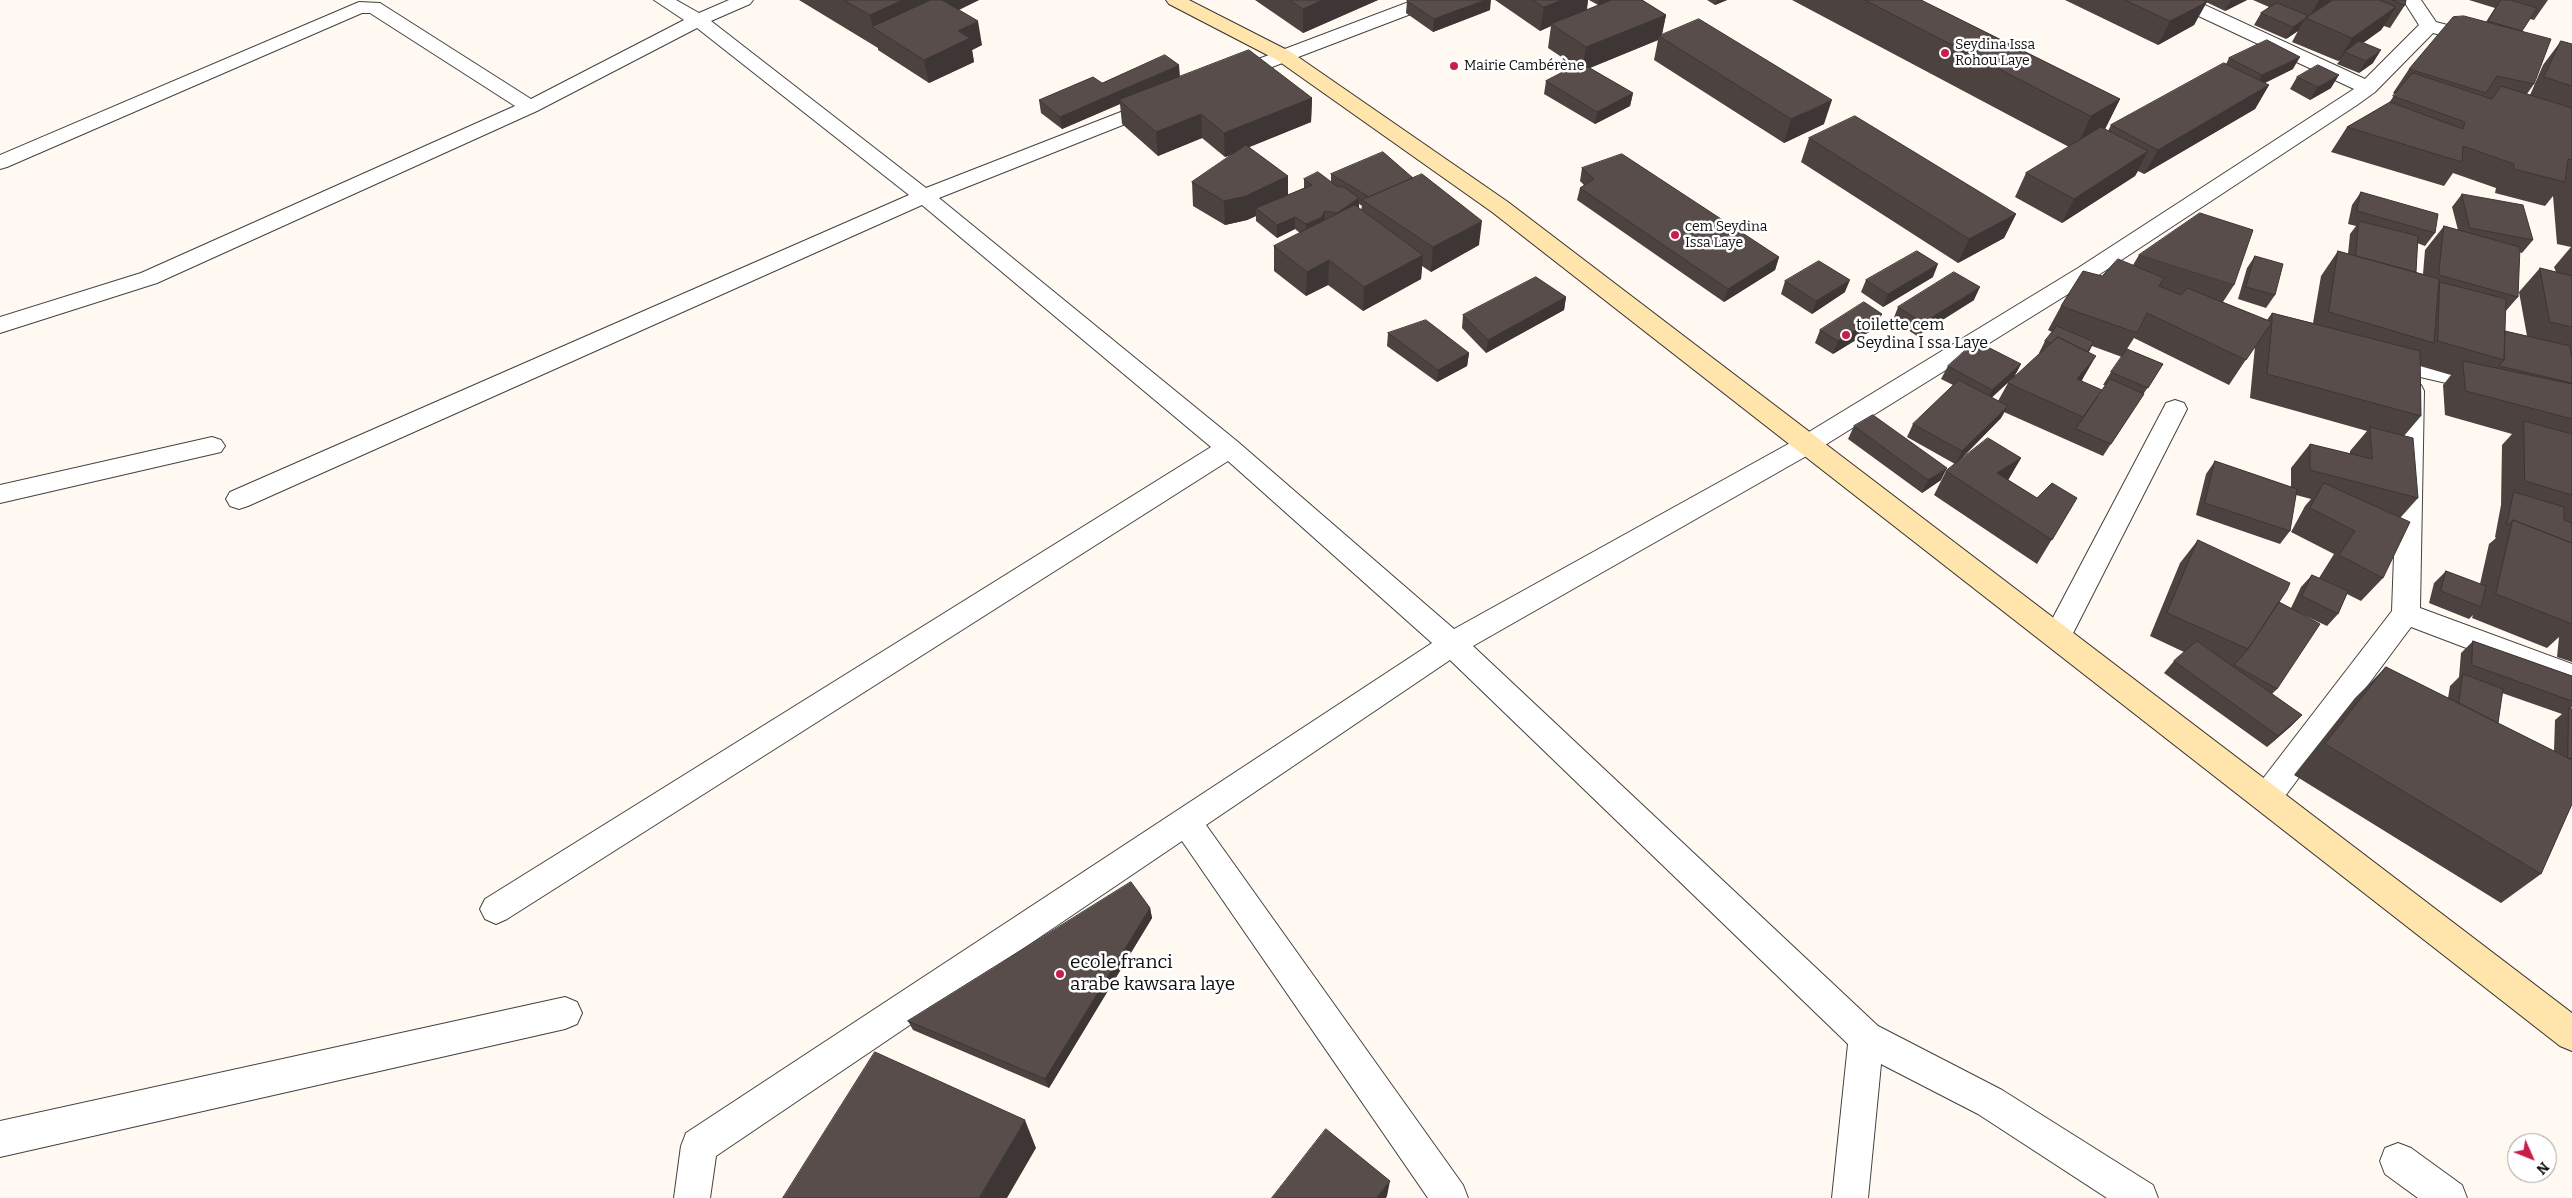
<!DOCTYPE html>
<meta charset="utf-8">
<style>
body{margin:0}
#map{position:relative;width:2572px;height:1198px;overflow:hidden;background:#fff9f1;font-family:Bitter,serif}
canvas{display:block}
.north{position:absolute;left:2507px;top:1133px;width:50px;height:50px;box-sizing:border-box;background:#fff;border:1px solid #9f9f9f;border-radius:50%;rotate:134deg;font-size:14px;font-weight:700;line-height:20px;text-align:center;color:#0f0f0f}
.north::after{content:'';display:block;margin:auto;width:18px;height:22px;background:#c91d4a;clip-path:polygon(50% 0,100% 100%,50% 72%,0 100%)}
</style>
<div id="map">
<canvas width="2572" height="1198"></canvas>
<div class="north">N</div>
</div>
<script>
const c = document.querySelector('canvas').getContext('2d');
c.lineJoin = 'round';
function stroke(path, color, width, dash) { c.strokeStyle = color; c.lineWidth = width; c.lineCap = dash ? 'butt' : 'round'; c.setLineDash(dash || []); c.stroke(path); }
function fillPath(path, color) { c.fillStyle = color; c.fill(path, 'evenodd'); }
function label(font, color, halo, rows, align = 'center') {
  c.font = font + ' Bitter,serif'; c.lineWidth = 5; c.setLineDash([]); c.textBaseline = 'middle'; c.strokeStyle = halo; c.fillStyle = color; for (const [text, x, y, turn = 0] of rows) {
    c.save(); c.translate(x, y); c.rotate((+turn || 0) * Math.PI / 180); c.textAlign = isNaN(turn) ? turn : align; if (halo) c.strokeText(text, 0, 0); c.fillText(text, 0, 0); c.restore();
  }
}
const minor = new Path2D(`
 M654,0H676L699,13L729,0H753L750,4L711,21L926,188L1149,101H1163L1166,105L1163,109L939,198L1238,442L1454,629L1799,438L2078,268L2354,89L2173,4L2170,0H2194L2365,79L2419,25L2403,0H2421L2436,22L2455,27L2457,31L2455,35L2448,37L2433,33L2375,92L2357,105L2094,278L1817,450L1473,646L1878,1026L2002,1090L2153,1185L2158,1198H2107L1978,1114L1881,1064L1868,1198H1832L1848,1044L1450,660L1206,825L1463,1185L1468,1198H1428L1182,841L716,1156L710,1198H674L681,1146L686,1133L1432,643L1228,461L507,919L496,924L485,919L480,909L485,899L1211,447L922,205L248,506L239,509L230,506L226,499L230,492L909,195L697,28L537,111L157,283L0,333V317L141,273L515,106L370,13H362L7,167L0,169V155L359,2L380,3L531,99L684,20Z
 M1414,0H1440L1437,4L1238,80H1224L1221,76L1224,72Z
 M2385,353L2485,376L2494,378L2497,384L2494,390L2485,392L2377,367L2373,361L2377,355Z
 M2412,383L2421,385L2424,391L2420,608L2572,664V688L2411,627L2277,807L2266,811L2255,807L2251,798L2255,789L2392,611L2400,391L2403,385Z
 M2175,400L2184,403L2187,409L2067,645L2057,648L2047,645L2043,637L2047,629L2163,409L2166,403Z
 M212,437L221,440L225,446L221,452L0,503V485Z
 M565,997L577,1002L582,1013L577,1024L565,1029L0,1157V1121Z
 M2398,1143L2411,1148L2462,1185L2467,1198H2418L2385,1174L2380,1161L2385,1148Z`);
const secondary = new Path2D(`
 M1166,0H1189L1291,52L1508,202L2572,1013V1051L2560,1046L1492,212L1277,60L1169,4Z`);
stroke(minor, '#424242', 2);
stroke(secondary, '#313131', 2);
fillPath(minor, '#fff');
fillPath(secondary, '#ffe4ac');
fillPath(new Path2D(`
 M799,0H979L959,10L982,45L972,50L974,62L929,83L878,50V48Z
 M1255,0H1378L1303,33Z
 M1495,0H1588L1587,10L1598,5L1589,0H1642L1666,15L1662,35L1824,124L1784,143L1654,60L1658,40L1590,68L1633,93L1630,106L1595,124L1544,94L1546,81L1575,66L1548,48L1551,26L1540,31Z
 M1707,0H1727L1715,5Z
 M1792,0H1921L2120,99L2105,129L2108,131L2111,125L2226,64L2229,58L2293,69L2264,83L2269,85L2255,109L2144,174L2138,171L2135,176L2062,223L2015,197L2026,173L2069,147Z
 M2065,0H2247L2225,11L2206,2L2194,25L2158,45Z
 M2253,0H2406L2405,5L2390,28L2384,26L2381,30L2363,43L2373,63L2359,73L2337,64L2340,60L2338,61L2292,42L2298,31L2286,39L2254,25L2261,13L2269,7Z
 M2469,0H2548L2534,20L2530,19L2522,31L2534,84L2527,94L2530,95L2543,65L2561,41L2572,44V356H2571L2572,360V662L2557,657L2559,637L2547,648L2472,618L2473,615L2469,619L2429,603L2434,583L2446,571L2480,584L2489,544L2496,538L2495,537L2501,505L2502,445L2512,434L2445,415L2443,385L2451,375L2420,366L2421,416L2404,436L2418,498L2401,517L2383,578L2361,601L2347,594L2338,614L2327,626L2297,612L2277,689L2272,694L2302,715L2290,727L2267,747L2164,673L2174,661L2184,652L2150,636L2180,563L2198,540L2279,602L2291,608L2301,587L2312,575L2319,578L2334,554L2291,532L2305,506L2311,499L2296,495L2290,531L2280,544L2196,515L2206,474L2215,461L2291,487V468L2310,444L2350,454V451L2367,431L2250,398L2255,346L2229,385L2134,338L2127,349L2163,364L2103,456L2004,412L2001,418L1959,461L2021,458L2008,480L2037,498H2077L2037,564L1934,495L1946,471L1955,464L1907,437L1913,424L1953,385L1941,379L1948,366L2021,364L2014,377L1991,397L1998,401L2008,383L2039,354V353L2045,341L2052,332L2048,330L2061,306L2102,276L2133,265L2139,255L2234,285L2223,302L2267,320L2272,313L2313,323L2321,276L2338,251L2348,254L2350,234L2356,226L2348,224L2352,205L2361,192L2435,233L2425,246L2417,243L2416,272L2423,274L2425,250L2444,226L2458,230L2452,207L2462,194L2533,240L2522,253L2519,252L2518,297L2505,312V331L2527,336L2519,292L2540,268L2556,272L2554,267L2571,247L2557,244L2553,196L2545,206L2495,193L2496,188L2453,173L2444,186L2331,152L2347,127L2389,103L2395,94L2393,93L2409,69L2486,22L2495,8ZM2092,346L2122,357L2111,372L2103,385H2105L2098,397L2082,381L2089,352Z
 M1407,1L1490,10L1433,32L1406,13Z
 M1179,77L1312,98L1311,122L1249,147L1288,195L1304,188V179L1331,182V174L1479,245L1431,272L1422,266L1421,279L1363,311L1328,285L1306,296L1274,271V246L1300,233L1295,229L1277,238L1256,221V216L1247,220L1225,225L1193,206L1192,182L1232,155L1225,157L1202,138L1158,156L1122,124L1120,104L1062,129L1041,113L1039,100L1102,83ZM1359,204L1362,206L1361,210L1359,208Z
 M2297,77L2331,88L2310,100L2290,89Z
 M1809,138L2016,214L2004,238L1958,263L1801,162Z
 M1582,168L1779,257L1775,270L1724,302L1577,200L1580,188L1584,185L1580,181Z
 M2255,256L2275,295L2266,308L2238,299L2247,268Z
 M1933,277L1883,307L1861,292L1866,280Z
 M1785,281L1845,292L1812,314L1781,294Z
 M1566,297L1564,310L1486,353L1462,328L1463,315Z
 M1974,300L1917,336L1893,320L1898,307Z
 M1877,327L1833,354L1815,343L1820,330Z
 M1388,333L1469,353L1467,366L1437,382L1387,346Z
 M1854,426L1941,480L1922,493L1848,439Z
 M2473,641L2572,676V707L2570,709L2572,804L2541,874L2501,903L2294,775L2355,698L2386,667L2448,698L2450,686L2459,677L2461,653ZM2502,693L2562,714L2555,720L2554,751L2498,723Z
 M1150,908L1152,918L1049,1088L913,1030L908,1021Z`), '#4c4240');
fillPath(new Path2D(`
 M903,0H979L894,40L873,27L870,15Z
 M1323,0H1378L1303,33V9Z
 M1485,0H1491L1490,10L1433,32L1434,19Z
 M1562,0H1588L1586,12L1551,24V26L1540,31L1544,7Z
 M1599,0H1612L1598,5Z
 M1717,0H1727L1715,5Z
 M2231,0H2247L2225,11Z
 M2319,0H2338L2308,19Z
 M2207,2L2194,25L2158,45L2170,21Z
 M2396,7L2381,30L2349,53L2345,52L2340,60L2338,61L2352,38Z
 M1666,15L1661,37L1659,36L1658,40L1582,71L1586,47Z
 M2305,19L2298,31L2286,39L2293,27Z
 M978,21L982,45L972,50L974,62L929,83L924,60L958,31Z
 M2381,50L2373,63L2359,73L2366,61Z
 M2300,57L2293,69L2255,88L2262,75Z
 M1179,65L1180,77L1119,100L1120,104L1062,129L1060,117Z
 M2339,75L2331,88L2310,100L2318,87Z
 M2269,85L2255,109L2144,174L2158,150Z
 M1633,93L1630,106L1595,124L1597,112Z
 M1312,98L1311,122L1225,157L1224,133Z
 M2120,99L2103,133L2075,150L2091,116Z
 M1832,100L1824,124L1784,143L1791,119Z
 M1201,114L1202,138L1158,156L1156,132Z
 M2148,151L2135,176L2062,223L2074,199Z
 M1288,176V200L1256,208V216L1247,220L1225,225L1224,201Z
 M1359,198V211L1336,226L1337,213Z
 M1325,211L1324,224L1306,237V224Z
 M2016,214L2004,238L1958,263L1969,239Z
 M1295,217V229L1277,238V225Z
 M1482,221L1479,245L1431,272L1433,247Z
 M1423,255L1421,279L1363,311L1364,287Z
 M1779,257L1775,270L1724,302L1728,289Z
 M1329,260L1328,285L1306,296L1307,272Z
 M1938,264L1933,277L1883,307L1888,294Z
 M1850,280L1845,292L1812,314L1816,301Z
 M1980,287L1974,300L1917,336L1923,323Z
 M1566,297L1564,310L1486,353L1488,340Z
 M1882,314L1877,327L1833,354L1838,341Z
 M1469,353L1467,366L1437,382L1438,370Z
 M2096,356L2082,380L2063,403L2077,379Z
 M2021,364L2014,377L1986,403L1992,390Z
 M2008,406L2001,418L1956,464L1962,451Z
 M2021,458L2007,482L1997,473Z
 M1947,468L1941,480L1922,493L1928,480Z
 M2302,715L2290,727L2267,747L2278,736Z
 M1150,908L1152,918L1049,1088L1045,1079Z
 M1025,1120L1036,1148L1007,1198H979Z
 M1390,1181L1387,1196L1386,1198H1376Z`), '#3e3634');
const building = new Path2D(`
 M844,0H903L870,15Z
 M931,0H942L978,21L958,31L970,38L924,60L872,27Z
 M1290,0H1323L1303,9Z
 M1410,0H1485L1434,19L1407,1Z
 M1533,0H1562L1544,7Z
 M1612,0H1642L1666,15L1586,47L1551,24Z
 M1865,0H1921L2120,99L2091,116Z
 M2125,0H2203L2207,2L2170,21Z
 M2333,0H2379L2396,7L2352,38L2306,18Z
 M2393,0H2406L2405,5Z
 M2501,0H2510L2537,8L2522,31L2488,21Z
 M2277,3L2309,16L2293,27L2261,13Z
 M2464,16L2551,39L2534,84L2497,76L2486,93L2409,69L2453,17Z
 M1699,19L1832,100L1791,119L1659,36Z
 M2267,40L2300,57L2262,75L2229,58Z
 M2359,41L2381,50L2366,61L2345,52Z
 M2561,41L2572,44V86L2544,77Z
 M1249,50L1312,98L1224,133L1201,114L1156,132L1119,100Z
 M1165,55L1179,65L1060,117L1039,100L1093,77L1102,83Z
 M1581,63L1633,93L1597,112L1546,81Z
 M2224,63L2269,85L2158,150L2111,125Z
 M2318,65L2339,75L2318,87L2297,77Z
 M2413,73L2492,99L2501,86L2572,108V160L2568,159L2565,182L2514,169V164L2463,146L2462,162L2347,127L2390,102L2463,129L2465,122L2393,96Z
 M1855,116L2016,214L1969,239L1809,138Z
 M2101,127L2148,151L2074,199L2026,173Z
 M1246,145L1288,176L1246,196L1224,201L1192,182Z
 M1383,152L1413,178L1369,197L1331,174Z
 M1622,154L1779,257L1728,289L1580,188L1594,179L1582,168Z
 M1318,172L1338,187H1344L1359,198L1337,213L1325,211L1321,218L1306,224L1295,217L1277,225L1256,208L1312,185L1304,179Z
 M1422,174L1482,221L1433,247L1362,200Z
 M2361,192L2438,214L2435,233L2357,211Z
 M2462,194L2523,205L2533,240L2470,228Z
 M1355,205L1423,255L1364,287L1329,260L1307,272L1274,246Z
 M2200,213L2253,230L2234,285L2139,255Z
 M2359,221L2418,236L2416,272L2356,256Z
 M2444,226L2520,247L2518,297L2439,275Z
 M1917,251L1938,264L1888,294L1866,280Z
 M2338,251L2439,279L2434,343L2329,312Z
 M2255,256L2283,264L2275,295L2246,287Z
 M2118,259L2164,278L2159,286L2181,295L2187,288L2272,322V313L2420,351L2421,416L2267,374L2272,322L2246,360L2147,313L2137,333L2061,306L2083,271L2102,276Z
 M1819,261L1850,280L1816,301L1785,281Z
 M2540,268L2572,276V327L2550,322Z
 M1954,272L1980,287L1923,323L1898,307Z
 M1536,277L1566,297L1488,340L1463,315Z
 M2440,282L2506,299L2504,360L2438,341Z
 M1864,302L1882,314L1838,341L1820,330Z
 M1426,320L1469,353L1438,370L1388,333Z
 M2057,326L2094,342L2087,352L2058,337L2051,343L2045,341Z
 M2505,331L2570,346L2572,360V383L2499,366L2504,360Z
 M2058,337L2096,356L2077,379L2102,390L2083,417L2008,383Z
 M1976,341L2021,364L1992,390L1948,366Z
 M2127,349L2163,364L2148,388L2111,372Z
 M2463,361L2572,384V419L2466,391Z
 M2110,379L2144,394L2111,444L2076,429Z
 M1959,380L2008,406L1962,451L1913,424Z
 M1873,415L1947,468L1928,480L1854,426Z
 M2524,421L2572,434V495L2525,481Z
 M2370,427L2413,438L2418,498L2310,470V444L2372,459Z
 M1988,438L2021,458L1997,473L2037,498L2052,483L2077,498L2052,540L1946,471Z
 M2215,461L2297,489L2290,531L2205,503Z
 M2324,483L2410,522L2383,578L2339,555L2355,531L2310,508Z
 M2514,492L2564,507V520L2572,523V543L2513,520L2508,525H2507Z
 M2513,520L2572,543V624L2496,594Z
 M2198,540L2290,583L2287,590L2248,649L2167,613Z
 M2446,571L2486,586L2481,607L2441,591Z
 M2312,575L2348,591L2338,614L2302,596Z
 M2279,602L2320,624L2277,689L2234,665L2248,649Z
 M2197,641L2302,715L2278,736L2174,661Z
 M2473,641L2572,676V701L2472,665Z
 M2386,667L2572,760V804L2541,874L2325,744Z
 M2463,674L2503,689L2498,723L2459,703Z
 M2569,708L2572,709V759L2568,758Z
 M1131,882L1150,908L1045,1079L908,1021Z
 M875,1052L1025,1120L979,1198H783Z
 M1326,1129L1390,1181L1376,1198H1272Z`);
fillPath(building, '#584d4a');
stroke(building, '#3e3634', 1);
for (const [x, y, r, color] of [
 [1945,53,5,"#c91d4a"],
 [1454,66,5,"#c91d4a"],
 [1675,235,5,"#c91d4a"],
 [1846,335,5,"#c91d4a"],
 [1060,974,5,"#c91d4a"]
]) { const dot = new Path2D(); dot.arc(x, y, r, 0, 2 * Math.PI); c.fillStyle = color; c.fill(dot); stroke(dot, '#fff', 2); }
label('14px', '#0f0f0f', '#fff', [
 ["Seydina Issa",1955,45],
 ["Rohou Laye",1955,61],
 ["Mairie Cambérène",1464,66],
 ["cem Seydina",1685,227],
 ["Issa Laye",1685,243]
], 'left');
label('16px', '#0f0f0f', '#fff', [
 ["toilette cem",1856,326],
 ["Seydina I ssa Laye",1856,344]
], 'left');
label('19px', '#0f0f0f', '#fff', [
 ["ecole franci",1070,963],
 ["arabe kawsara laye",1070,985]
], 'left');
</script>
